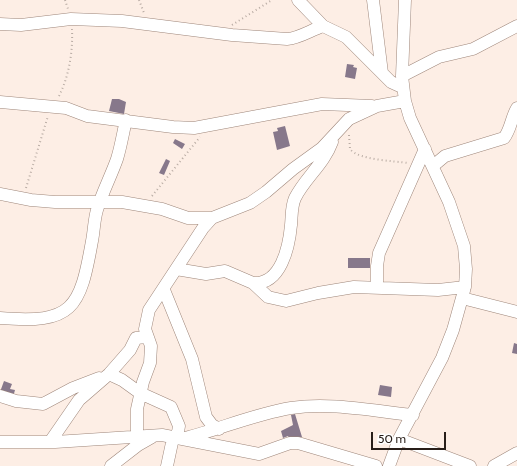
<!DOCTYPE html>
<style>
body{margin:0}
#map{position:relative;width:517px;height:466px;overflow:hidden;background:#fdeee5;font-family:Cabin,sans-serif}
canvas{display:block}
.scale{position:absolute;left:371px;top:432px;width:75px;height:18px;box-sizing:border-box;border:2px solid #281e19;border-top:0;padding-left:5px;font-size:12px;line-height:14px;white-space:nowrap;color:#281e19;-webkit-text-stroke:3px #fff;paint-order:stroke}
</style>
<div id="map">
<canvas width="517" height="466"></canvas>
<div class="scale">50 m</div>
</div>
<script>
const c = document.querySelector('canvas').getContext('2d');
c.lineJoin = 'round';
function fillPath(path, color) { c.fillStyle = color; c.fill(path, 'evenodd'); }
function stroke(path, color, width, dash) { c.strokeStyle = color; c.lineWidth = width; c.lineCap = dash ? 'butt' : 'round'; c.setLineDash(dash || []); c.stroke(path); }
fillPath(new Path2D(`
 M347,64L354,65L353,67L357,68L355,79L345,77Z
 M112,99H119L126,102L124,114L109,111Z
 M285,126L290,146L277,150L273,132L278,131L277,128Z
 M175,139L185,144L182,149L173,143Z
 M166,159L170,161L164,175L159,173Z
 M348,258H370V268H348Z
 M514,343L517,344V354L512,353Z
 M4,381L12,384L10,389L15,390L13,397L0,392Z
 M380,385L392,387L391,397L378,395Z
 M295,414L302,437L290,440L288,436L283,438L281,431L293,425L291,415Z`), '#87788b');
const minor = new Path2D(`
 M298,0L323,26L346,37L391,82L402,87
 M373,0L382,73
 M0,24L21,25L71,19L122,21L232,35L287,39C300,38 311,30 323,26
 M402,76L439,57L473,49L517,26
 M0,102L66,108L87,116L173,127L194,128L322,104L372,106
 M433,166L445,156L504,138C511,129 511,118 517,108
 M0,194L31,200L55,202H122L162,209L188,218H212
 M176,269L206,274L225,271L253,283C281,285 289,247 291,225C292,216 291,207 295,198C305,178 324,164 332,142
 M253,283L268,297L286,301L318,293L354,287L438,290L465,287
 M377,288V266L379,253L425,149
 M164,290L192,359L206,417L212,425L219,429
 M462,298L517,312
 M0,318C73,324 80,309 92,241C94,231 94,220 97,210C102,193 111,176 117,159C121,146 123,133 126,120
 M109,374L122,380L140,393L171,407L179,426L177,438
 M0,396L16,401L43,404L73,388L99,378
 M137,437V409L143,382L150,363L151,346L145,329L149,310L203,228L212,218L250,203L266,192L293,169L322,148L349,119L377,106L405,101
 M185,438C220,429 255,414 291,408C330,402 373,411 413,415
 M399,439L470,466
 M0,442H55L162,435L259,454L290,443H298L376,466
 M50,442L79,400L109,374L130,350L136,338L147,337
 M111,466L138,445L152,437
 M167,466L173,438
 M389,466L399,439L442,358L453,330L465,287L466,269L464,246L449,202L410,118L405,101L402,76L405,0
 M494,466L517,453`);
stroke(minor, '#9e867a', 13);
stroke(new Path2D(`
 M65,0L68,9
 M139,0L144,13
 M232,25L272,0
 M59,96C69,76 73,52 72,29
 M349,135L350,149C358,160 395,161 408,163
 M26,188L48,116
 M152,196L200,137`), '#b9aca4', 2, [1, 3]);
stroke(minor, '#fff', 12);
</script>
